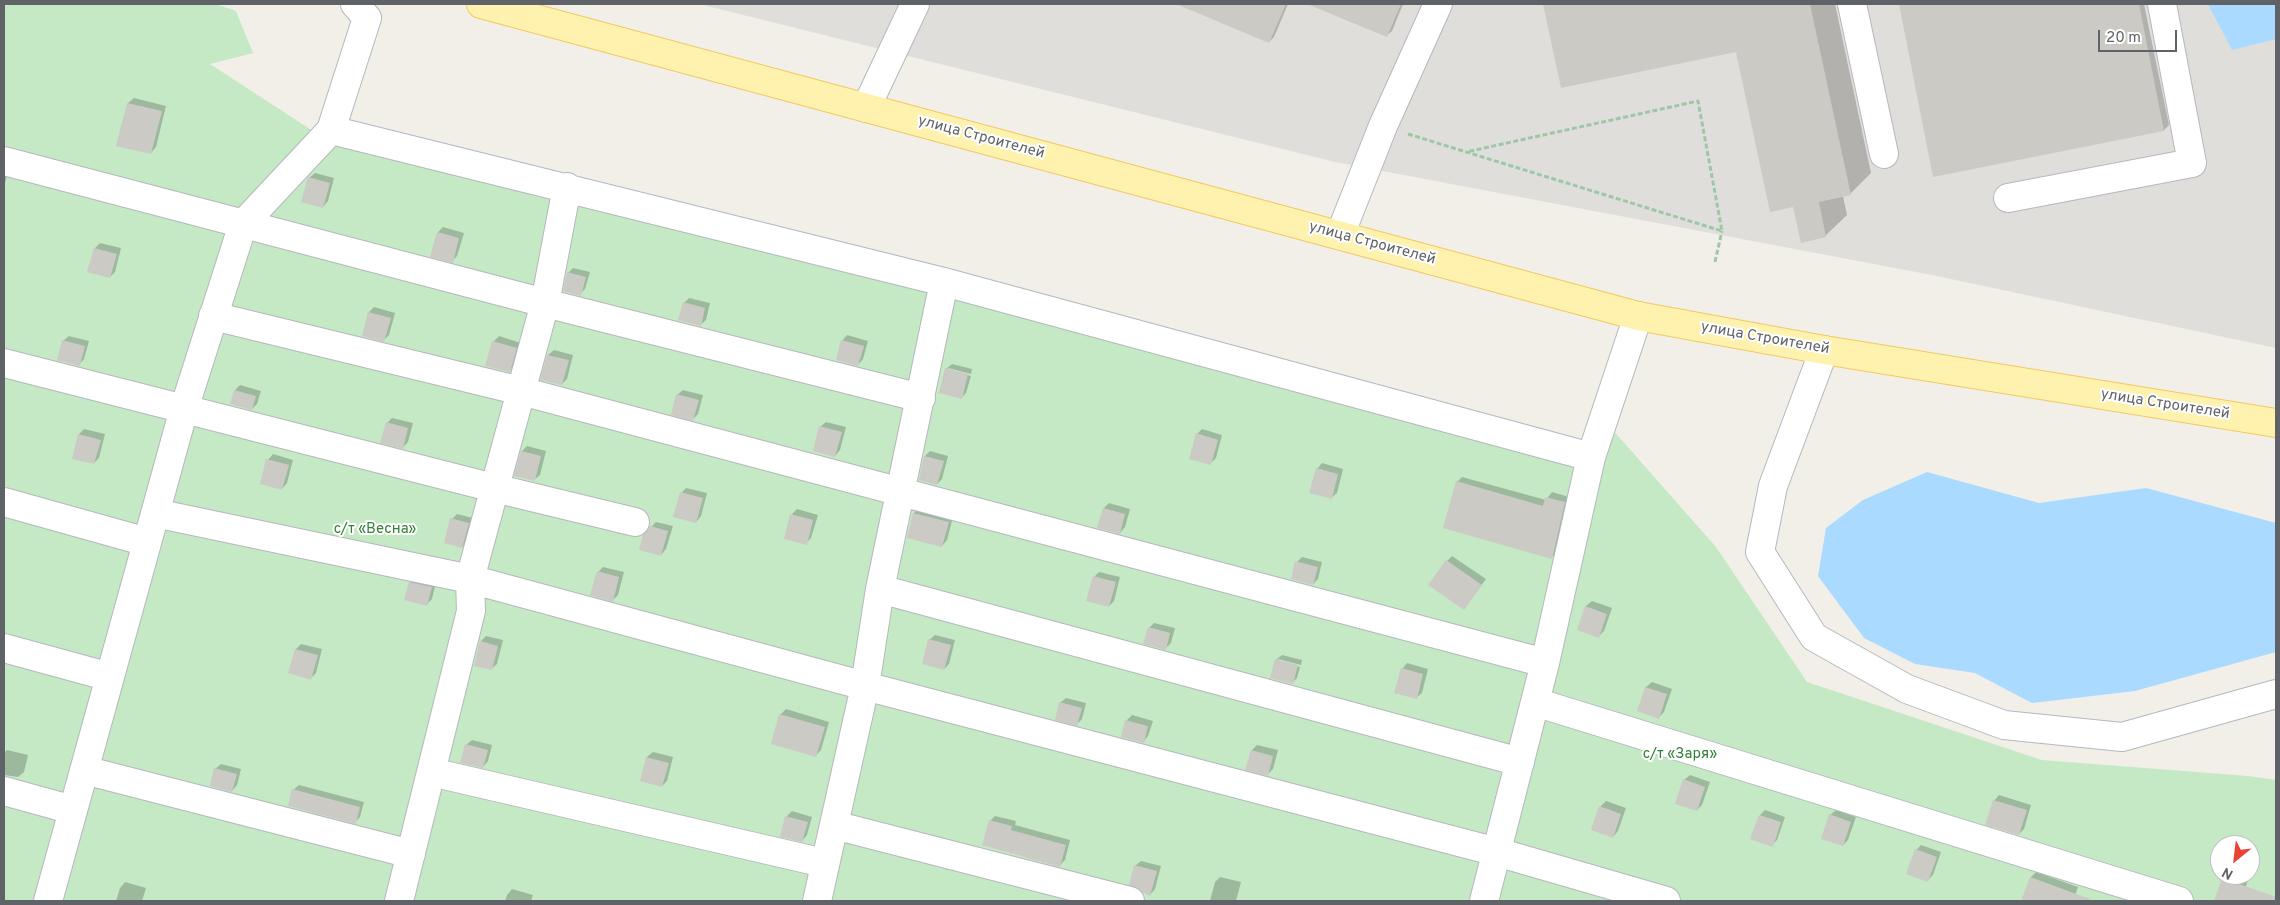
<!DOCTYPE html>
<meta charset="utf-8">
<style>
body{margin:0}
#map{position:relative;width:2280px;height:905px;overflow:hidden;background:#f1efe8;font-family:Overpass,sans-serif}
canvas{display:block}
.frame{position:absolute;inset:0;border:5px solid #5f6368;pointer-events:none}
.north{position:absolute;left:2210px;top:835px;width:50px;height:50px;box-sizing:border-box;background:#fff;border:1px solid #bfc1c3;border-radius:50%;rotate:209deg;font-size:14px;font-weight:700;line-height:20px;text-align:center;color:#5f6368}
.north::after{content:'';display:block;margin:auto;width:18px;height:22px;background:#ea4335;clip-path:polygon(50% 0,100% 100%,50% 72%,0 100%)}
.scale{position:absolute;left:2098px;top:30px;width:79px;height:22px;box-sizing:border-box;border:2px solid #5f6368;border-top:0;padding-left:6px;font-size:15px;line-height:18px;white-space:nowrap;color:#5f6368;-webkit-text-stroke:4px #fff;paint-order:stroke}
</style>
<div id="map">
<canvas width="2280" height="905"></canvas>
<div class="frame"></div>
<div class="north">N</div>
<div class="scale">20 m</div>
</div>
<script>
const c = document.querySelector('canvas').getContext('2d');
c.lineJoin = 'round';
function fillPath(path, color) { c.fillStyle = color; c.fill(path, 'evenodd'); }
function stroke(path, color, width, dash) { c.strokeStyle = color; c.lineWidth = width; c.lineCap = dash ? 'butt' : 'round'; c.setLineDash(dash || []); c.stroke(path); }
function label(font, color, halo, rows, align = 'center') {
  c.font = font + ' Overpass,sans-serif'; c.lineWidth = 4; c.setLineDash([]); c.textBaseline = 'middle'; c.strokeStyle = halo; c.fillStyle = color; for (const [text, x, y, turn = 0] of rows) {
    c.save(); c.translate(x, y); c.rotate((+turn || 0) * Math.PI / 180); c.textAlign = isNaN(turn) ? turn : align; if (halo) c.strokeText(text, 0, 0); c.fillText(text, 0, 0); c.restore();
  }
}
fillPath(new Path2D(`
 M699,4H2276V348L1932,275L1335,162Z`), '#e0deda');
fillPath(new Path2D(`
 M4,4H215L236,11L253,53L210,64L313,131L1587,460L1474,901H4Z
 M1611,428L1716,547L1807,682L2042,760L2248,776L2276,780V901H1495ZM2220,845H2250V875H2220Z`), '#c5e8c5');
fillPath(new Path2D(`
 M2208,4H2276V39L2232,50Z
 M1927,472L2039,503L2146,488L2276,523V652L2135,691L2032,703L1975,673L1915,664L1864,638L1818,576L1826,528L1863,500Z`), '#aadaff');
fillPath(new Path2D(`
 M1210,4H1288L1274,37L1269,42L1205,15Z
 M1334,4H1403L1392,31L1386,36L1330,13Z
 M1544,4H1835L1871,173L1850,194L1843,196L1847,215L1825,236L1794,206L1737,50L1562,87Z
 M1900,4H2144L2169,125L2164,130L1934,176Z
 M134,98L166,106L156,147L151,153L118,145L128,103Z
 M315,173L334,178L328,201L323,207L309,178Z
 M4,175L7,176L4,187Z
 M443,227L464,233L457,256L452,261L438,232Z
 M100,243L121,248L115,272L110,277L89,272L95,248Z
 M573,268L590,272L585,289L580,294L568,273Z
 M689,298L710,303L706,320L700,325L684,303Z
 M374,307L395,313L389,335L384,340L369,312Z
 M847,335L868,341L863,359L858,365L842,341Z
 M69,336L89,341L84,359L79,365L63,341Z
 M499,336L521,343L515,365L510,370L493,342Z
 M554,350L573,355L567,379L562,384L548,355Z
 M952,364L972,369L971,374L948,368V370L971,376L966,393L961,398L946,369Z
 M240,385L261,391L257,404L252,409L235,390Z
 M683,390L703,395L698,414L693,419L677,395Z
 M392,418L413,423L408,442L403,447L387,423Z
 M826,422L846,427L840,450L835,456L820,427Z
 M84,429L105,434L99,458L94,463L73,458L79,434Z
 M1202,429L1222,435L1216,458L1211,463L1197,434Z
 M527,446L546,451L540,475L534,480L516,475L522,451Z
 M930,451L948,456L942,479L937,484L925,456Z
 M273,454L293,460L287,483L282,489L268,460Z
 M1322,463L1343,469L1337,493L1331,498L1317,469Z
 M1462,477L1546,500L1552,492L1569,497L1557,552L1552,557L1457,482Z
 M686,488L707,493L701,516L696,522L681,493Z
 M1109,503L1130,509L1125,527L1120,533L1104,508Z
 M919,508L953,517L947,540L942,546L908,537L914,513Z
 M797,509L818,515L811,538L806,543L792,514Z
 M457,514L473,518L467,542L462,547L452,519Z
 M656,522L673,526L666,549L661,555L651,527Z
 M1452,556L1486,579L1464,609L1447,561Z
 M1302,557L1322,562L1318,579L1313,584L1297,562Z
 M603,567L624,572L618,595L613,600L598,572Z
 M1099,572L1120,577L1114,601L1109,606L1094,577Z
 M415,578L436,582L432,599L427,604L410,583Z
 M1592,601L1612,608L1604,631L1599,636L1578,629L1586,606Z
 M1154,623L1175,628L1171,643L1165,649L1149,628Z
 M935,635L955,640L949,664L944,669L929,640Z
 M486,636L503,640L497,664L491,669L475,665L481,641Z
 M301,644L322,649L316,673L311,678L290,673L296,649Z
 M1282,655L1302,660L1301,665L1278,659V661L1300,667L1297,678L1292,683L1276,660Z
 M1407,663L1428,669L1422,693L1416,698L1402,669Z
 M1652,682L1672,689L1664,712L1659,717L1638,710L1646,687Z
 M1066,698L1086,703L1082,719L1077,724L1060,703Z
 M786,709L829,722L821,750L816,755L780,715Z
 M1132,715L1153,721L1148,736L1143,742L1122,736L1127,720Z
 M472,740L492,745L488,761L483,767L466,745Z
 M1257,745L1278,750L1273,769L1268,774L1247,769L1252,750Z
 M7,750L28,755L24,772L18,777L4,775V753Z
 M653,752L673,757L667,781L662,786L641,781L647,757Z
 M221,764L241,769L237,785L232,791L215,769Z
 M1690,775L1710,782L1702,805L1697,810L1684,780Z
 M299,785L364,802L360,817L355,822L293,790Z
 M1999,795L2031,805L2024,829L2019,834L1994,801Z
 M1606,801L1626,808L1618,831L1613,837L1600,807Z
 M1765,810L1785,817L1777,840L1772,845L1760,815Z
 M1836,810L1856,817L1848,840L1843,845L1830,815Z
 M792,811L812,817L807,835L802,841L781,836L787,816Z
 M995,816L1016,821L1015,825L1070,840L1065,860L1060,865L990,821Z
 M1921,845L1941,852L1933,875L1928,880L1916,850Z
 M1141,861L1161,866L1155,889L1150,895L1135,866Z
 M2036,872L2078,887L2073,901H2022L2031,877Z
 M2227,875L2248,880L2241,901H2215L2223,879Z
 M1220,877L1241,882L1236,901H1210L1215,882Z
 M125,882L146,888L142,901H116L120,888Z
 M512,889L533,895L531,901H505L507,895Z`), '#0003');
fillPath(new Path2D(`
 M1176,4H1286L1269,43Z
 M1307,4H1401L1387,37Z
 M1543,4H1810L1851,195L1819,202L1826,237L1801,243L1793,207L1770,212L1736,52L1561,88Z
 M1899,4H2139L2164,131L1933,177Z
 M127,103L162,111L151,154L116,146Z
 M308,177L330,183L323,208L301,202Z
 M437,232L459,238L453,263L430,257Z
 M94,248L117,254L110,278L87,272Z
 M567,272L586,277L581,296L563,291Z
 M683,302L705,308L701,326L678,320Z
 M368,312L391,318L384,342L362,336Z
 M62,340L85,346L80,366L57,360Z
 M841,340L864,346L858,366L836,360Z
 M492,341L517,348L510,372L485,366Z
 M547,355L569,360L562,385L540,380Z
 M945,368L968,374L962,399L939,393Z
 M234,390L256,396L252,410L230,404Z
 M676,394L699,400L693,421L671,415Z
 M386,422L408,428L403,449L380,443Z
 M819,426L842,432L835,457L813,451Z
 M1196,433L1218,440L1211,465L1189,459Z
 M78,434L101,440L94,464L72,459Z
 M521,451L541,456L535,481L514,476Z
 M924,456L944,461L937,485L919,480Z
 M266,459L289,465L282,490L260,484Z
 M1316,468L1338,474L1332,499L1309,493Z
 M1456,481L1543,506L1545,497L1565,502L1552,559L1443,528Z
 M680,492L703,498L696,523L673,517Z
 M1103,508L1125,514L1120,534L1097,528Z
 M913,513L949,522L942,547L907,538Z
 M790,514L813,520L807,545L784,539Z
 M450,518L469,523L462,548L444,543Z
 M650,526L668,531L661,556L639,550L643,535Z
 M1446,560L1482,585L1464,610L1428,585Z
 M1295,561L1318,567L1313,585L1291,579Z
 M597,571L619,577L613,602L590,595Z
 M1093,576L1116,582L1109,607L1086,601Z
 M409,582L432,587L427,606L404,600Z
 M1585,606L1607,614L1599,638L1577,630Z
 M1148,627L1170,633L1166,650L1143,644Z
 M928,639L951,645L944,670L922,664Z
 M480,641L498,646L492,670L474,666Z
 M295,649L318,655L311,680L288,673Z
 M1275,659L1298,665L1293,684L1270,678Z
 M1401,668L1423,674L1417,699L1394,693Z
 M1645,687L1667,694L1659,719L1637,711Z
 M1059,702L1082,708L1077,726L1055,720Z
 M779,714L825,727L816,757L771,744Z
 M1125,720L1148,726L1144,743L1121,737Z
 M465,744L488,750L483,768L460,763Z
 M1251,750L1273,756L1268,776L1245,770Z
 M646,757L669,763L662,787L640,781Z
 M214,768L237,774L232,792L210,786Z
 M1683,779L1705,787L1697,811L1675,804Z
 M292,789L360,807L356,824L288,806Z
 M1993,800L2027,810L2019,835L1985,825Z
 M1599,806L1621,814L1613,838L1591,830Z
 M1829,814L1851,822L1843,846L1821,839Z
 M1759,815L1781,822L1773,847L1750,839Z
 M785,816L808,822L802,842L780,837Z
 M989,820L1012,826L1011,830L1066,845L1060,867L982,845Z
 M1915,849L1937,857L1928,882L1906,874Z
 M1134,865L1157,871L1150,896L1129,885Z
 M2030,877L2090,899V901H2021Z
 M2222,878L2276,897V901H2214Z`), '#cccac5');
const minor = new Path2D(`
 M1852,4L1884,154
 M866,108L915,4
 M331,130L944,282L1591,457
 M4,161L545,303L921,398
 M2008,198L2192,163L2162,4
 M1340,235L1383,126L1438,4
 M213,316L521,391L1545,663
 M1824,350L1773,486L1760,552L1814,637L1907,689L2004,725L2122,737L2276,694
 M4,363L494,488L635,522
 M4,502L147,542
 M155,513L470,579L865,686L1497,852L1666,901
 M880,589L1520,762
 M4,648L110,677
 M1535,702L2179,901
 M84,770L411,854
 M431,772L824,863
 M4,791L73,810
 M834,825L1130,901
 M48,901L184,409L243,224L331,130L367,18L355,4
 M399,901L471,611L470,579L545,303L567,187
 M817,901L865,686L880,589L944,282
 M1484,901L1545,663L1591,457L1638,316`);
const major = new Path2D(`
 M481,4L1638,316L1824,350L2276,423`);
stroke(minor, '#b5b8bc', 30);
stroke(major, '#f2c960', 30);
stroke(new Path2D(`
 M1408,134L1722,231L1698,101L1466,152
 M1715,262L1722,231`), '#9cc7a9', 3, [5, 2.5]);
stroke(minor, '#fff', 28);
stroke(major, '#fff2af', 28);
label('15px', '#5f6368', '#fff', [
 ["улица Строителей",981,138,15],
 ["улица Строителей",1372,244,15],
 ["улица Строителей",1765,339,10],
 ["улица Строителей",2165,405,9]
]);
label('15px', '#348238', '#fff', [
 ["с/т «Весна»",375,530],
 ["с/т «Заря»",1680,755]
]);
</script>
